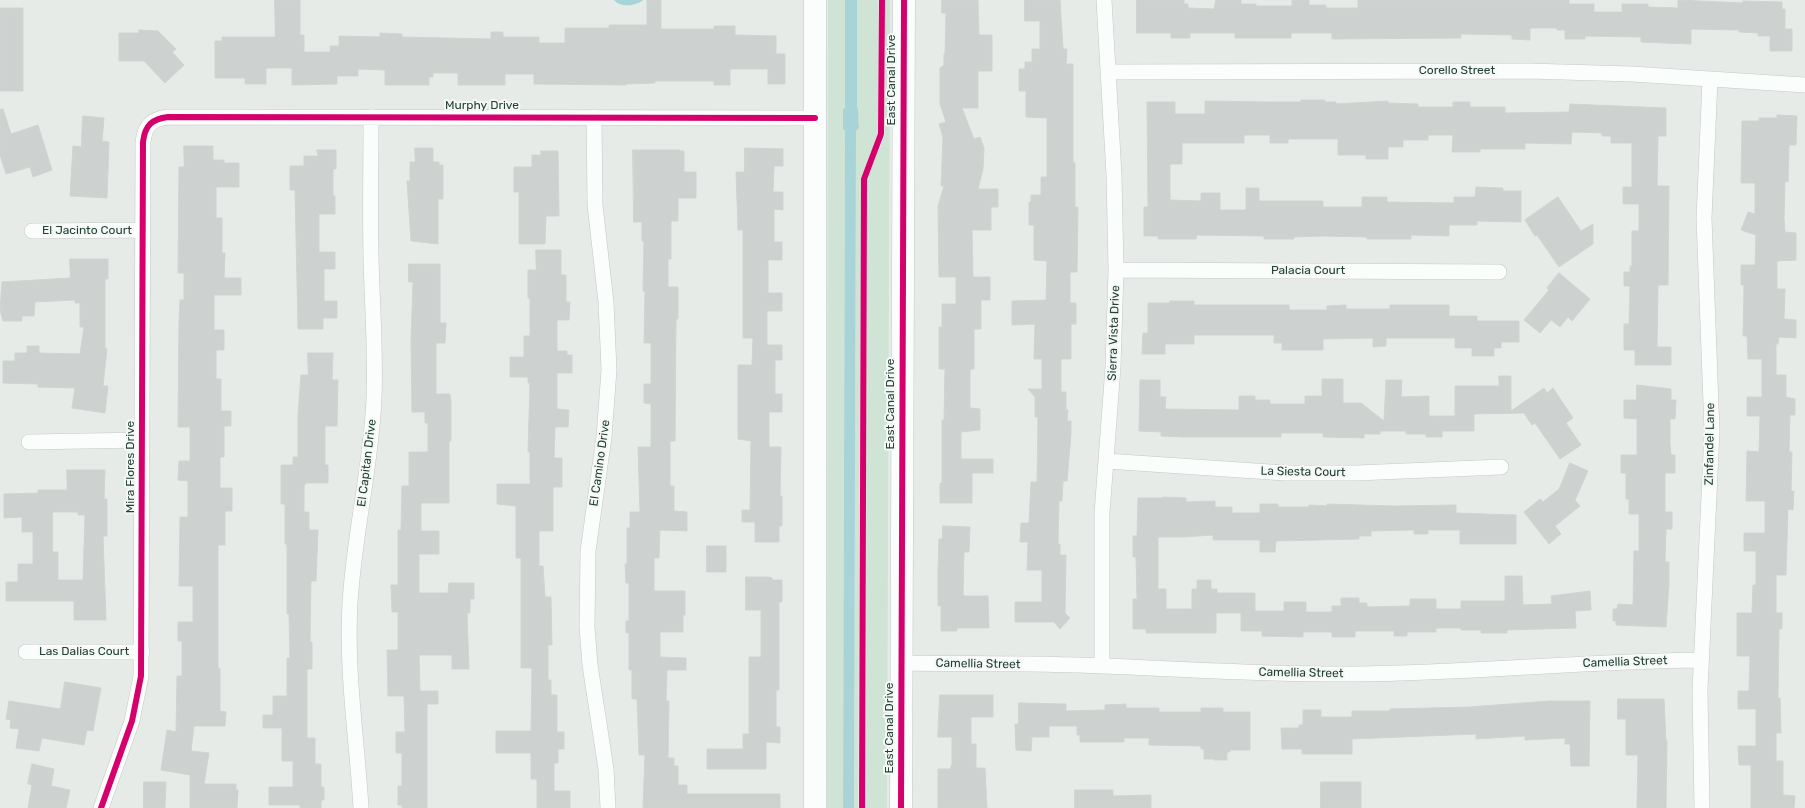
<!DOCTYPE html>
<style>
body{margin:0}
canvas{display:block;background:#e6ebe8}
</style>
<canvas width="1805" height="808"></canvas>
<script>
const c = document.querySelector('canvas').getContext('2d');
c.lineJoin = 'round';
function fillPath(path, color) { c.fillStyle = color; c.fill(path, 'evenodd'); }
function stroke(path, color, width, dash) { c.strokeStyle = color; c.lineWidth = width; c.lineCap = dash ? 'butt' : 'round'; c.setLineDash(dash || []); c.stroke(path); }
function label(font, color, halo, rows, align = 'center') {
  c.font = font + ' Rubik,sans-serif'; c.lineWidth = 4; c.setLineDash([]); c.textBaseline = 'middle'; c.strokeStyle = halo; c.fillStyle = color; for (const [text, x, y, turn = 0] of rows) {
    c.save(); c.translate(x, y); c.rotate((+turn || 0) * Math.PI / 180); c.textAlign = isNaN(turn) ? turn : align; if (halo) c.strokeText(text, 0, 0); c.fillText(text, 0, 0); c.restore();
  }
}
fillPath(new Path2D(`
 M828,0H845V108L843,110V129L845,131L843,808H827Z
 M857,0H878V134L861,178L858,808H854L856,131L859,128L858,109L857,108Z
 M885,0H890L887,808H865L867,179L885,135Z`), '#cfe4d4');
fillPath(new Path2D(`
 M614,0H643C636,6 620,8 614,0Z
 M845,0H857V107L858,109L859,128L856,131L854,808H843L845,131L843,129V109L845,108Z`), '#a8d4d8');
const building = new Path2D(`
 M275,0H300V35H304V52H330V46H339V36L380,37V33L402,34V37L491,39V32H503V37H539V43H565V28H609V25H647V0H661V29H714V26H735V35L776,36V54H785V84H768V69H730V85H714V81H655V83L626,84V85L534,84V74H505V85H458V73H433V77H429V85H385V70L358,69V76H337V84L292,85V68H266V84H245V78H215V41H222V37H275Z
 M942,0H978L979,35H992V71H978V108H962L974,139L980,137L984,148L983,169L978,189H998V207H991V230H972L973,277H990V300H981V329H974V369H970V408L980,409V430L961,432V459H993V473H972V503H940V483H942V420H944L945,369H939V327H942V304H956V277H939L938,206L944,186H941L943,137L939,124L946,122L940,104V68L944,65V54H945L946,13H942Z
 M1025,0H1060L1063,49H1067L1066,64H1073V163H1075V207H1078L1077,272H1070V303H1076V324H1071V359H1061V392H1066V410H1068L1067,421H1071V434L1067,481H1063L1062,501H1059L1058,544H1060V555H1066L1065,613L1070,618L1060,629L1054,622H1015V602H1042V570H1027L1028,542H1020L1021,523H1029L1031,482H1037L1038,417H1035V397L1028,389H1042V359H1034L1035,324L1012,325V301L1046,300L1047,261L1034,260V225H1029V202H1031V195H1041V177H1047V118L1026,117V91H1019V69H1025V62H1032V49H1040V21H1025Z
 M1137,0H1184V4H1188V8L1214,9L1216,0H1241V4H1256V6H1292V0H1309V5H1326V8H1358V0H1569V4H1594V12H1622V4H1648V7L1678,8V0L1743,3V1L1782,2V9H1785V29H1792V51H1770V36H1758V33L1739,32V30L1691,29V44L1641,42V37L1585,36V39H1565V30H1557V28H1530V40L1512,39V35L1461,34V38L1332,39V33H1291V38H1235V33H1190V38H1171V33H1137Z
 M0,8H23V91H0Z
 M139,30L158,31L176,49L172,52L184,65L165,83L144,61H119V33H139Z
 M1301,100H1325V102H1336V104L1388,101V103L1418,104V107H1453V102H1470V107H1505V113L1569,112L1570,104L1666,108V136H1658L1657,186H1669L1668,285H1658L1657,347H1671V365H1635V350H1624V324H1629L1630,286H1624V272H1630V266H1632V231H1639V204H1623V187H1632V143H1611V136H1602V133L1572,132L1571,144L1525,143V149H1480V152H1452L1453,135H1428V140H1403V147H1388V159H1366V155H1338V139H1288V143H1270V135H1244V143H1182V164H1170V200L1201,201V193H1220V210H1246V188H1259V201H1323V207H1362V197H1387V202L1454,203V197H1475L1476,187L1503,188V191H1521V222L1477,221V225H1449V236L1411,235V239H1367V237L1323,236L1294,237V239H1264V236L1197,235L1196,239H1158V236H1144V207H1148L1147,102H1175V114H1205V101L1270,102H1301Z
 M3,109L11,134L38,125L52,170L33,177L30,167L6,174L0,155V110Z
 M1777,115L1797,116L1796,145H1789L1788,182L1785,181L1784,218L1785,232L1796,233V260L1777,261V289H1785L1784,319L1796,320V338L1779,337L1778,344H1776V375H1786V397L1795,399V415H1790L1789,452H1792L1791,491H1794L1793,510L1788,509L1786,575H1776V613H1782V629H1779L1778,698H1780L1781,733H1776V761H1783V795L1795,796L1794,808H1751V765H1739L1738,746H1756V709H1738V691H1749L1750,656H1737V613H1752L1753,585H1756V551H1744V533H1765V501H1746L1747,451L1759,452L1760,416H1747V397H1762V359H1748L1747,336H1743L1744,285H1741V265H1755L1756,235L1741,230L1748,212L1755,214V183H1741L1742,121H1759V118H1777Z
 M83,116L104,118L102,141L109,142L107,198L70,196L73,146L81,147Z
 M184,146H213V160H224V163H239V187H216V218H222V253H225L224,278H241V295H214V330H224V350H216V379H221V411H231V426H224V457H220V488H232V511H225V545H218V670L220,668V711L226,712L225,726H194L191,751L209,753L204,784H236V790H238L237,808H190V775L161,770L167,730L176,732L177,676H182V641H178V622H193V586H179L180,517H188V481L178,480L179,461H190V427H178L179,322L180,300H184V273H178L179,167H184Z
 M415,148H433V162H439V165H443V199H438V244L411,241L407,181H410V162H415Z
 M745,148L783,149V166H774L773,192H783V210L774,209V242H782V260H768V293H782V311H767V345H782V360H775V394H782V412H769V447H781L780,496H782V526H779V542H755V522H742V510H750L751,441L738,439V365H752L753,338H743V230H738L736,172H744Z
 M317,150H336V169H333V196H335V214H319V252H335V269H324V301H337V318H323V329H298L295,190H290V166H304V156H318Z
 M633,150H680V151H684V172H696V198H678V221H671V259H668V287H678V319H676L675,441H670V486H674V511L687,512V531L660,530L659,558H654V591H685V615H683V632H660V657L686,658V670H667L666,701H669L668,758H674V766H678V785H687V794H780V808H643L645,755H639L637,699H632V670H629V633H626V621H629V583H626L625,564H627V528H630V512H640L638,447H651V404L644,403V384H651V343H644L645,291H643L644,241H642V222H634Z
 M541,151H558L559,216H546L545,244H519V192H514V167H532V155H541Z
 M1558,197L1581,231L1593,224V244L1559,267L1537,235L1535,236L1525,220Z
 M536,250H561V275H566V302H570L569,320H557V351H567V355H572V373H557V409L569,410L568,427H555L554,458H562V487H553V531H539V566H543L545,597H551L552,645H548V680H551V695H557V732H564V749H558V763H554V791H570V808H537V779H531V753H496V731H531L532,668H521V558H516V506L497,504V484H530V452H528L530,383H528V377H510V357H524V336H530V298H528V270H536Z
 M70,259H108V279H105V348L107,349L103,386H108L105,413L72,408L75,388L38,387V384L3,383V361H15V353H27V346H39V353L80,354L84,327H80V303H75V300L35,302L34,316H22V321H3L0,310L2,282L70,278Z
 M409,264H440V323H446L445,343H436V394H450L451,402V441H449V503H421V531H439V554H419V593H448L449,583H474V599H470V613H467L469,669H452V655H419L420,691H438V704H427V808H402V805H398V786H402V753H396V732H405L404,696H388L387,650H398V612H392L391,585H398V530H401L402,486H409V452H428V423H425V412H412L411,341L413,282H409Z
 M1559,273L1590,299L1572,321L1568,317L1560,327L1551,320L1540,333L1524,320L1549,290L1547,288Z
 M1170,301H1194V305H1289V310H1327V306L1346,305V309H1390V305H1449V316H1477V321H1519V342H1501V348H1494V356H1472V348H1455V338H1386V346L1373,347V338L1323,339V350H1282V343H1274V335H1194V344H1165V354H1142L1143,333H1148V303H1170Z
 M308,353H333L332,380H338L337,426H325V465H328V483H306L304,486V512H309V530H318L316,581H311L310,642H312V669H307V738H315V764H321V787H324V800H321V808H300V805H269V787H293V761H282V728H263V715H273V696H287V658H290L289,614H287V544H285V504H281V465H293V457H298V414L301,375H308Z
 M1499,376H1511V411L1544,388L1547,393L1553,388L1573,418L1566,423L1581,445L1560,459L1535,423L1532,425L1524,413L1474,414V431H1442V437H1426V434H1406V431H1380V434H1364V438L1323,437V433H1281V437H1184L1161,436V432L1139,431L1140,380H1160V397H1166L1165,409L1239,410V396H1255V400H1270V404H1305V396H1322V379H1343V403H1361L1384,421L1386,380H1402L1401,397L1429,396V416H1455V386H1499Z
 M1637,385L1671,389V400H1676L1675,419H1670V444L1671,455H1675V473H1665V512H1672V529H1666L1665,562H1669V583L1666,627L1616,625V621H1613V609H1617L1618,604L1633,605L1634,551H1639V514H1629V499H1626V473H1621V455H1637V419L1624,418V400H1636Z
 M1570,463L1588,471L1575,500L1580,506L1555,526L1561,534L1549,544L1524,512L1540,499L1543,502L1559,489Z
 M67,470H105L104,499H107V536H103L106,620H74V601H6V582H18V564H33V532H22V517L4,518V494L38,493V490H67ZM53,512H78V515H85L83,580H58V552H53Z
 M1163,497L1186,498V502L1215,501V507H1232V513H1260V504H1278V507H1309V505L1327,506V504L1395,506L1456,505V513L1516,515V544H1460V530H1428V534H1414V530L1371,531V536H1359V539L1276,541L1275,552H1260V540H1213V535L1182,537H1158V589H1166V609H1192V589H1197V580H1211V589H1217V593H1255V611H1284V602H1306V612H1332V606H1341V598H1359V603H1367V607L1410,606V599H1436V609H1461V601H1505V576H1522L1523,605L1552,604L1551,596L1590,591L1591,610L1575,611L1576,628L1507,630V633H1481V630H1461V628H1436V632H1407V636H1394V631H1355V637H1332V632H1303V637L1262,636V631H1241V613H1216V633H1146V629H1133V599H1137L1136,557H1133V536H1137L1138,498H1163Z
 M943,526L970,527L969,552H964L963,594L964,596H988L989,628H957V631H941V606H938V570L939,539H942Z
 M707,546H726V572H707Z
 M746,577H768L772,578V580H782V602H779V690H776V727H780V743L766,742V769H707V749H743V734H749V657H761V610H746Z
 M65,682L101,688L93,731L87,730L84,745L42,738L39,751L16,748L19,729L10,728L11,720L6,719L9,701L60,709Z
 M940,695H993V717H971V744H976V768H985L987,808H938V769H950L952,764V737H938Z
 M1618,699H1664L1666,741H1667L1666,808H1637L1638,755H1626V719H1618Z
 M1549,701H1590L1589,766H1571L1570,744H1565V738L1525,740V736L1476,739V734L1352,739V754H1302V749H1282L1281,728H1299V725H1303V710H1321V717H1352V711H1390V709L1469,707Z
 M1019,703L1066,704V711L1105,710V705L1126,704V708H1159V712H1201V708H1223V712H1250V750H1230V752H1227V760H1214V759H1204V749H1201V746L1149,745V738H1124V742H1080V735H1077V726H1049V737H1032L1031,751L1016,750L1015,724H1018Z
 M32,764L54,769L51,786L70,790L66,808H28L32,785L28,784Z
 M144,782H166L165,808H144Z
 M1321,782H1361V808H1321Z
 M1075,790H1113V796L1151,795V808H1075Z`);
fillPath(building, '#cdd2d0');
stroke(building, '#cfd4d1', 1);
const street = new Path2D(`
 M1108,72L1528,71L1632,74L1805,85
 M594,117L595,205L606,302L609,370L604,437L588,551L587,627L590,665L606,769L608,808
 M32,231L142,230
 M1116,270L1499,272
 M29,442L142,440
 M1106,461L1285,473H1356L1501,467
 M26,652H142
 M902,663C969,664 1036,663 1103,666C1187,669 1271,675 1356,674C1471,673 1586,661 1701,660
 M1102,666V513L1113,367L1116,270L1114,175L1104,0
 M101,808L132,721L141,676L143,142C145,125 152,119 168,117L815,118
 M361,808C357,739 346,672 350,603C354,534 371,468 374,399C376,351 372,304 371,256C370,210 371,163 371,117
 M1702,808L1700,690L1712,431L1704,218L1710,80`);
const secondary = new Path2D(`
 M815,808V0
 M901,808L904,0`);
stroke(street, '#c3c8c5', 16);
stroke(secondary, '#c1c9c5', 23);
stroke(street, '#fbfcfc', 15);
stroke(secondary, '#fbfcfc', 22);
stroke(new Path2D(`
 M101,808L132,721L141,676L143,142C145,125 152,119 168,117L815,118
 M862,808L864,179L881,134L882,0
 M901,808L904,0`), '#d6006c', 6);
label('12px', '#233e35', '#f4f9f6', [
 ["Corello Street",1457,71],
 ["East Canal Drive",892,80,-90],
 ["Murphy Drive",482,106],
 ["El Jacinto Court",87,231],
 ["Palacia Court",1308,271],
 ["Sierra Vista Drive",1114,333,-88],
 ["East Canal Drive",891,404,-90],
 ["Zinfandel Lane",1710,444,-89],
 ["El Capitan Drive",367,463,-83],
 ["El Camino Drive",600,463,-82],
 ["Mira Flores Drive",131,467,-90],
 ["La Siesta Court",1303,472,1],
 ["Las Dalias Court",84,652],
 ["Camellia Street",1625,662,-2],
 ["Camellia Street",978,664,1],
 ["Camellia Street",1301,673,1],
 ["East Canal Drive",890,728,-90]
]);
</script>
